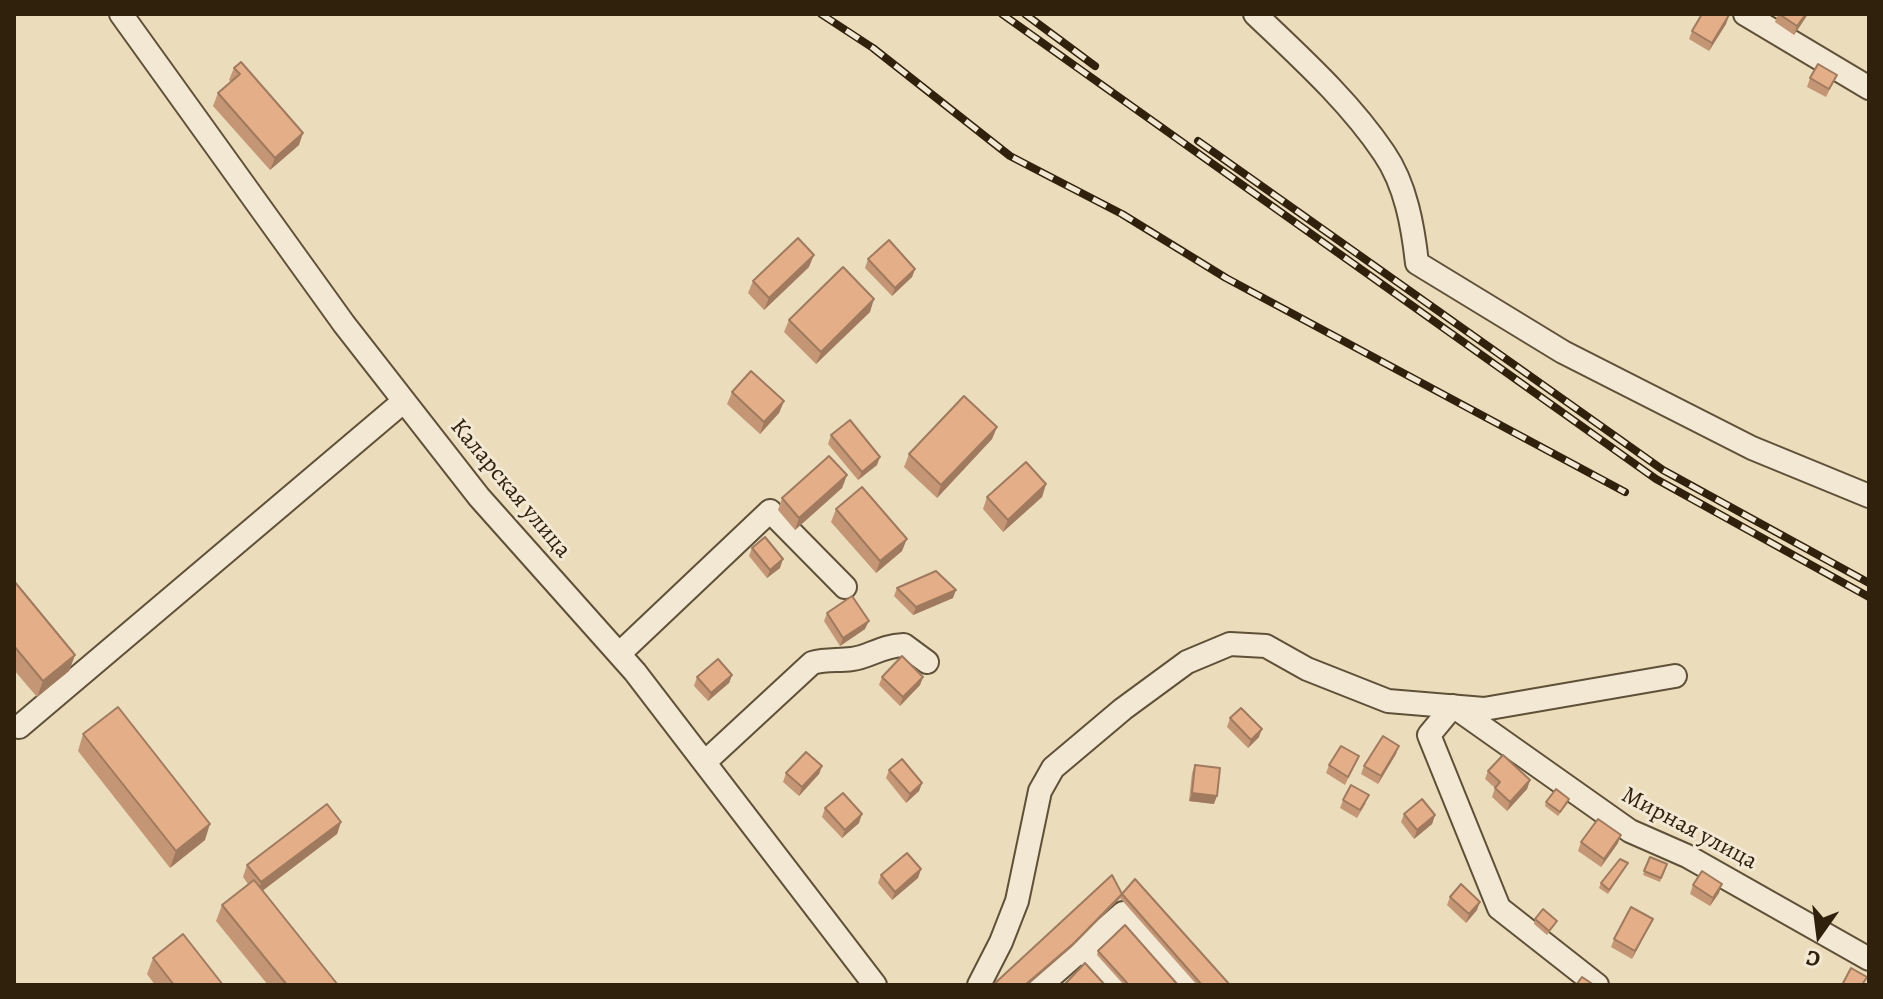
<!DOCTYPE html>
<meta charset="utf-8">
<style>
body{margin:0}
#map{position:relative;width:1883px;height:999px;overflow:hidden;background:#ebdcbc;font-family:Alegreya,serif}
canvas{display:block}
.frame{position:absolute;inset:0;border:16px solid #30210c;pointer-events:none}
.north{position:absolute;left:1779px;top:895px;width:80px;height:80px;-webkit-text-stroke:6px #f2e8d3;paint-order:stroke;rotate:194deg;font-size:22px;font-weight:700;line-height:32px;text-align:center;color:#30210c}
.north::after{content:'';display:block;margin:auto;width:28px;height:36px;background:#30210c;clip-path:polygon(50% 0,100% 100%,50% 72%,0 100%)}
</style>
<div id="map">
<canvas width="1883" height="999"></canvas>
<div class="frame"></div>
<div class="north">С</div>
</div>
<script>
const c = document.querySelector('canvas').getContext('2d');
c.lineJoin = 'round';
function stroke(path, color, width, dash) { c.strokeStyle = color; c.lineWidth = width; c.lineCap = dash ? 'butt' : 'round'; c.setLineDash(dash || []); c.stroke(path); }
function fillPath(path, color) { c.fillStyle = color; c.fill(path, 'evenodd'); }
function label(font, color, halo, rows, align = 'center') {
  c.font = font + ' Alegreya,serif'; c.lineWidth = 6; c.setLineDash([]); c.textBaseline = 'middle'; c.strokeStyle = halo; c.fillStyle = color; for (const [text, x, y, turn = 0] of rows) {
    c.save(); c.translate(x, y); c.rotate((+turn || 0) * Math.PI / 180); c.textAlign = isNaN(turn) ? turn : align; if (halo) c.strokeText(text, 0, 0); c.fillText(text, 0, 0); c.restore();
  }
}
const minor = new Path2D(`
 M121,14L344,324L479,497L635,672L875,985
 M1255,14C1300,57 1349,101 1384,153C1406,185 1413,227 1417,263L1563,352L1752,448L1869,496
 M1745,14L1869,88
 M619,654L770,511L845,587
 M19,727L404,401
 M705,762L812,663C827,659 837,661 852,659C870,657 880,646 904,645L927,662
 M1082,949L1114,985
 M979,985L1001,942L1017,901L1040,791L1053,768L1123,709L1187,662L1230,644L1266,646L1307,669L1388,701L1484,709L1675,676
 M1041,985L1123,913L1187,985
 M1597,985L1499,908L1429,735L1453,706L1630,831L1687,856L1869,959`);
stroke(minor, '#5f5038', 26);
stroke(minor, '#f2e8d3', 22);
const rail = new Path2D(`
 M821,14L873,48L1010,156L1122,214L1226,278L1625,492
 M1002,14L1656,479L1869,597
 M1025,14L1095,66
 M1198,141L1663,470L1869,583`);
stroke(rail, '#30210c', 8);
stroke(rail, '#f2e8d3', 5, [15]);
fillPath(new Path2D(`
 M1778,14H1808L1794,35L1775,22Z
 M1729,15L1726,24L1709,51L1689,39L1692,31Z
 M234,68L299,145L270,170L213,106L218,93L231,82L229,80Z
 M1837,75L1826,97L1807,87L1810,78Z
 M868,259L915,269L912,277L892,296L865,268Z
 M809,267L764,310L748,293L753,281Z
 M870,312L816,364L784,332L789,320Z
 M732,392L784,401L779,413L760,434L727,404Z
 M997,427L992,439L937,498L904,467L909,454Z
 M831,435L877,465L858,480L828,444Z
 M847,475L842,488L795,530L778,510L782,498Z
 M1046,484L1042,497L1003,532L983,509L987,497Z
 M836,509L902,551L876,573L831,522Z
 M752,548L780,568L767,578L749,556Z
 M14,581L75,655L69,671L37,697L14,670Z
 M897,588L953,598L913,615L894,596Z
 M827,613L865,629L840,646L824,621Z
 M732,675L729,683L708,701L694,686L697,677Z
 M882,677H923L920,685L900,706L879,685Z
 M1230,718L1259,737L1248,748L1227,727Z
 M83,734L205,840L170,868L78,751Z
 M1396,754L1378,784L1361,774L1364,766Z
 M1359,756L1345,785L1326,773L1329,765Z
 M1195,765L1214,804L1189,801L1192,773Z
 M822,766L819,774L799,796L783,782L786,773Z
 M889,770L922,783L919,791L906,803L886,778Z
 M1488,771L1530,780L1527,789L1507,811L1492,797L1495,788L1485,779Z
 M1343,800L1366,803L1357,818L1340,808Z
 M1546,802L1568,803L1558,816L1545,806Z
 M825,808L859,823L842,838L822,817Z
 M1404,814L1435,815L1432,824L1414,839L1401,822Z
 M341,822L337,834L263,890L338,985H268L216,921L222,905L248,884L243,877L247,865Z
 M1581,842L1618,843L1601,867L1578,851Z
 M1650,857L1667,864L1660,882L1643,875Z
 M1628,863L1626,867L1608,894L1599,888L1601,883Z
 M921,869L918,878L892,900L878,883L881,875Z
 M1693,885L1719,893L1710,906L1690,894Z
 M1122,894L1230,985H1197L1120,898L1072,947Z
 M1450,897L1477,910L1466,923L1447,905Z
 M1535,919L1557,921L1555,925L1547,935L1534,924Z
 M1653,919L1649,927L1632,959L1611,947L1614,939Z
 M1098,951L1178,985H1124L1097,955Z
 M153,958L223,985H155L147,974Z`), '#c49675');
fillPath(new Path2D(`
 M1806,14H1808L1794,35L1797,26Z
 M1729,15L1726,24L1709,51L1712,43Z
 M303,133L299,145L270,170L275,158Z
 M814,255L809,267L764,310L769,298Z
 M915,269L912,277L892,296L895,288Z
 M874,299L870,312L816,364L821,352Z
 M784,401L779,413L760,434L764,422Z
 M997,427L992,439L937,498L941,485Z
 M880,457L877,465L858,480L862,472Z
 M847,475L842,488L795,530L799,518Z
 M1046,484L1042,497L1003,532L1008,520Z
 M907,539L902,551L876,573L880,561Z
 M783,559L780,568L767,578L770,570Z
 M956,590L953,598L913,615L916,607Z
 M869,621L865,629L840,646L843,638Z
 M75,655L69,671L37,697L43,681Z
 M732,675L729,683L708,701L711,693Z
 M923,677L920,685L900,706L903,697Z
 M1262,729L1259,737L1248,748L1251,740Z
 M1399,746L1396,754L1378,784L1381,776Z
 M822,766L819,774L799,796L802,787Z
 M1530,780L1527,789L1507,811L1510,802Z
 M922,783L919,791L906,803L910,794Z
 M1192,793L1217,796L1214,804L1189,801Z
 M862,814L859,823L842,838L845,830Z
 M1435,815L1432,824L1414,839L1417,830Z
 M341,822L337,834L257,895L261,882Z
 M210,824L205,840L170,868L176,851Z
 M1621,835L1618,843L1601,867L1604,859Z
 M921,869L918,878L892,900L895,892Z
 M1722,884L1719,893L1710,906L1713,898Z
 M1122,894L1120,898L1072,947L1028,985H1025Z
 M1480,902L1477,910L1466,923L1469,914Z
 M1653,919L1649,927L1632,959L1635,951Z`), '#a07a5f');
const building = new Path2D(`
 M1702,14H1727L1729,15L1712,43L1692,31Z
 M1779,14H1806L1797,26Z
 M241,62L303,133L275,158L218,93L240,74L234,68Z
 M1818,64L1837,75L1829,89L1810,78Z
 M798,238L814,255L769,298L753,281Z
 M889,240L915,269L895,288L868,259Z
 M843,267L874,299L821,352L789,320Z
 M751,371L784,401L764,422L732,392Z
 M964,396L997,427L941,485L909,454Z
 M850,420L880,457L862,472L831,435Z
 M829,456L847,475L799,518L782,498Z
 M1026,462L1046,484L1008,520L987,497Z
 M862,487L907,539L880,561L836,509Z
 M765,537L783,559L770,570L752,548Z
 M936,571L956,590L916,607L897,588Z
 M14,581L75,655L43,681L14,646Z
 M852,596L869,621L843,638L827,613Z
 M902,656L923,677L903,697L882,677Z
 M718,659L732,675L711,693L697,677Z
 M118,707L210,824L176,851L83,734Z
 M1241,708L1262,729L1251,740L1230,718Z
 M1383,736L1399,746L1381,776L1364,766Z
 M1341,746L1359,756L1348,777L1329,765Z
 M806,752L822,766L802,787L786,773Z
 M1503,755L1530,780L1510,802L1495,788L1500,782L1488,771Z
 M902,759L922,783L910,794L889,770Z
 M1195,765L1220,768L1217,796L1192,793Z
 M1351,785L1369,795L1360,810L1343,800Z
 M1556,789L1569,799L1560,812L1546,802Z
 M843,793L862,814L845,830L825,808Z
 M1422,799L1435,815L1417,830L1404,814Z
 M327,804L341,822L261,882L247,865Z
 M1598,819L1621,835L1604,859L1581,842Z
 M907,853L921,869L895,892L881,875Z
 M1650,857L1667,864L1661,878L1644,871Z
 M1620,859L1628,863L1609,890L1601,883Z
 M1702,871L1722,884L1713,898L1693,885Z
 M1112,875L1122,894L1074,943L1025,985H993Z
 M1135,879L1230,985H1202L1122,894Z
 M254,880L338,985H287L222,905Z
 M1461,884L1480,902L1469,914L1450,897Z
 M1631,907L1653,919L1635,951L1614,939Z
 M1543,909L1557,921L1549,931L1535,919Z
 M1125,925L1178,985H1129L1098,951Z
 M183,934L223,985H174L153,958Z
 M1085,963L1105,985H1064Z
 M1851,968L1867,977L1862,985H1842Z
 M1582,977L1594,985H1576Z`);
fillPath(building, '#e4af88');
stroke(building, '#a07a5f', 2);
label('24px', '#30210c', '#f2e8d3', [
 ["Каларская улица",510,489,50],
 ["Мирная улица",1689,829,28]
]);
</script>
